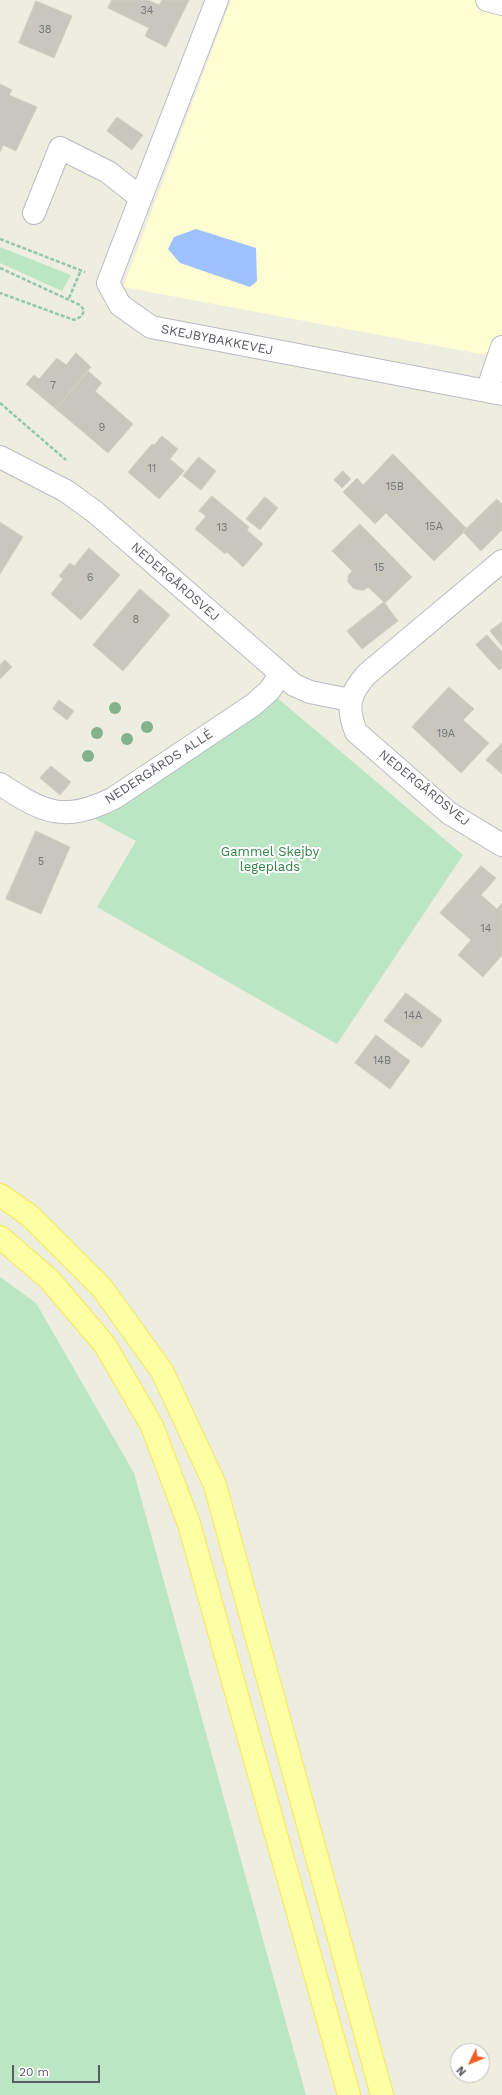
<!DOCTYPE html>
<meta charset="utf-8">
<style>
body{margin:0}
#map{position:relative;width:502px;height:2095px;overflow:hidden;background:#edede0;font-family:"Work Sans",sans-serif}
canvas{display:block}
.north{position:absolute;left:450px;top:2043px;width:40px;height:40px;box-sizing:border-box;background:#fff;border:1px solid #bdbdc0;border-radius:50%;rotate:227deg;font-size:11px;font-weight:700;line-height:16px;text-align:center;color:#595b62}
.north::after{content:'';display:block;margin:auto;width:14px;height:18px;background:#f05c23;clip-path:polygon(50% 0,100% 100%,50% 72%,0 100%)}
.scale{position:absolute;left:12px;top:2065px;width:88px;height:18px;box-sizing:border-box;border:2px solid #595b62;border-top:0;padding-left:5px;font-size:12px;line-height:14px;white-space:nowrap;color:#595b62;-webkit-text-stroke:3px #fff;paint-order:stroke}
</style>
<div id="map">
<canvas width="502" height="2095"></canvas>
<div class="north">N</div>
<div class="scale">20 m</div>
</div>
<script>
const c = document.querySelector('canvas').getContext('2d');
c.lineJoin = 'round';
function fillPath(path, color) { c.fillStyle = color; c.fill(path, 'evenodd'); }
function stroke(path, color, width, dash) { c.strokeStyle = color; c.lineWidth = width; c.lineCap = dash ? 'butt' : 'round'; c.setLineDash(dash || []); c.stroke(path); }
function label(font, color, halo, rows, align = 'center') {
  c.font = font + ' "Work Sans",sans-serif'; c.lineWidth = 4; c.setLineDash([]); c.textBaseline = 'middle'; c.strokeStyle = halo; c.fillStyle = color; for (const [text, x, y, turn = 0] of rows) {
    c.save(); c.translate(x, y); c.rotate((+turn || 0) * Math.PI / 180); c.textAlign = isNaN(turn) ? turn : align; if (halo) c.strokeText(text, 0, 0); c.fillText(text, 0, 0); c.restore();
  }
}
fillPath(new Path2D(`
 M231,0H502V358L123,287Z`), '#fffed3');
fillPath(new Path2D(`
 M0,247L71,275L62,291L0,263Z
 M275,696L463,855L337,1044L97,907L136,841L93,818L112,813L263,708Z
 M0,1277L36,1303L134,1473L306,2095H0Z`), '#bbe6c3');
fillPath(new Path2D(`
 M196,229L256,248L257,281L250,287L180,263L168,249L174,237Z`), '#9ec1ff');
const building = new Path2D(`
 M112,0H148L159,5L162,0H189L166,47L145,36L149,28L108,8Z
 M36,1L72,16L54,58L19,43Z
 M0,84L12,90L9,95L37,107L16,151L3,145L0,152Z
 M117,117L143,135L132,150L107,131Z
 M76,353L91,367L56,409L26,384L34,375L39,379L57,358L66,365Z
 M88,371L102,383L95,391L133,424L108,453L56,409Z
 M162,436L178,449L170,459L184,471L159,499L128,472L152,444L154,445Z
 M393,454L467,529L434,561L386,513L375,524L343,492L357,478L363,485Z
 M199,457L216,471L201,490L183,476Z
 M343,471L351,479L342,488L334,480Z
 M212,496L249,527L247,530L263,544L243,567L227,552L225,554L195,529L206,516L199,511Z
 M265,497L278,508L260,530L246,519Z
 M497,499L502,504V530L481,551L463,532Z
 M0,522L23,537L0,574Z
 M360,524L412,577L385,603L368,587L364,590H359L353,588L348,582V576L352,571L332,551Z
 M89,548L120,575L81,620L51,594L63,579L59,576L70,563L74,566Z
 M140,589L170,615L123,671L93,645Z
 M384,602L398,621L362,649L347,631Z
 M502,622V646L490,631Z
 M487,635L502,652V668L499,670L476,645Z
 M5,660L12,667L0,679V665Z
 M449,687L474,709L463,720L489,743L461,773L412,727Z
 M59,700L74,711L67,720L53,709Z
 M502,743V774L486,760Z
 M51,766L71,782L60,795L40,778Z
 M36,831L70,847L41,914L6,899Z
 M481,866L496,878L481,895L497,909L502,903V955L483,977L458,955L471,940L440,913Z
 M406,993L442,1020L422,1048L384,1021Z
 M376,1035L410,1061L390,1089L355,1063Z`);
fillPath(building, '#c8c7bd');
stroke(building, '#d2cfbe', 1);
const minor = new Path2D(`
 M217,0L108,283L120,305L151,327L502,394
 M487,0L502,4
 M34,213L60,148L108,172L141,198
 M487,391L502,347
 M0,457L66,491L95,512L294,685L310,692L350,700
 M502,561L367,674C349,694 346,706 356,732L449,813L502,845
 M0,784C44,813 64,823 114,798L253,705L269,691L281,674`);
const major = new Path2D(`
 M0,1195L29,1215L102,1288L162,1371L215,1485L382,2095
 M0,1237L49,1279L105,1345L152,1426L189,1524L349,2095`);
stroke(minor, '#bbbcc3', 24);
stroke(major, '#f7e94f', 24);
stroke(new Path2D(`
 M0,239L85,272
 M0,268L80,305L84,310L82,316L74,320L0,293
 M69,298L81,270
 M0,403L66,460`), '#93c7ad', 2.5, [4, 2]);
stroke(minor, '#fff', 22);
stroke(major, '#fcffa3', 22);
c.fillStyle = '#84b28a';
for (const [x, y] of [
 [115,708],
 [147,727],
 [97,733],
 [127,739],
 [88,756]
]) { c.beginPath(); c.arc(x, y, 6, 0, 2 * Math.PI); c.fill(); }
label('11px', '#757679', null, [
 ["34",147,11],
 ["38",45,30],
 ["7",53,386],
 ["9",102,428],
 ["11",152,469],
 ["15B",395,487],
 ["15A",434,527],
 ["13",222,528],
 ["15",379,568],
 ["6",90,578],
 ["8",136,620],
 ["19A",446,734],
 ["5",41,862],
 ["14",486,929],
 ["14A",413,1016],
 ["14B",382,1061]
]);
label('13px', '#595b62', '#fff', [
 ["SKEJBYBAKKEVEJ",217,340,11],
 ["NEDERGÅRDSVEJ",175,582,41],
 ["NEDERGÅRDS ALLÉ",159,767,-33],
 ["NEDERGÅRDSVEJ",424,788,39]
]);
label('13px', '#2f8244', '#fff', [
 ["Gammel Skejby",270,852],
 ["legeplads",270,867]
]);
</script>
